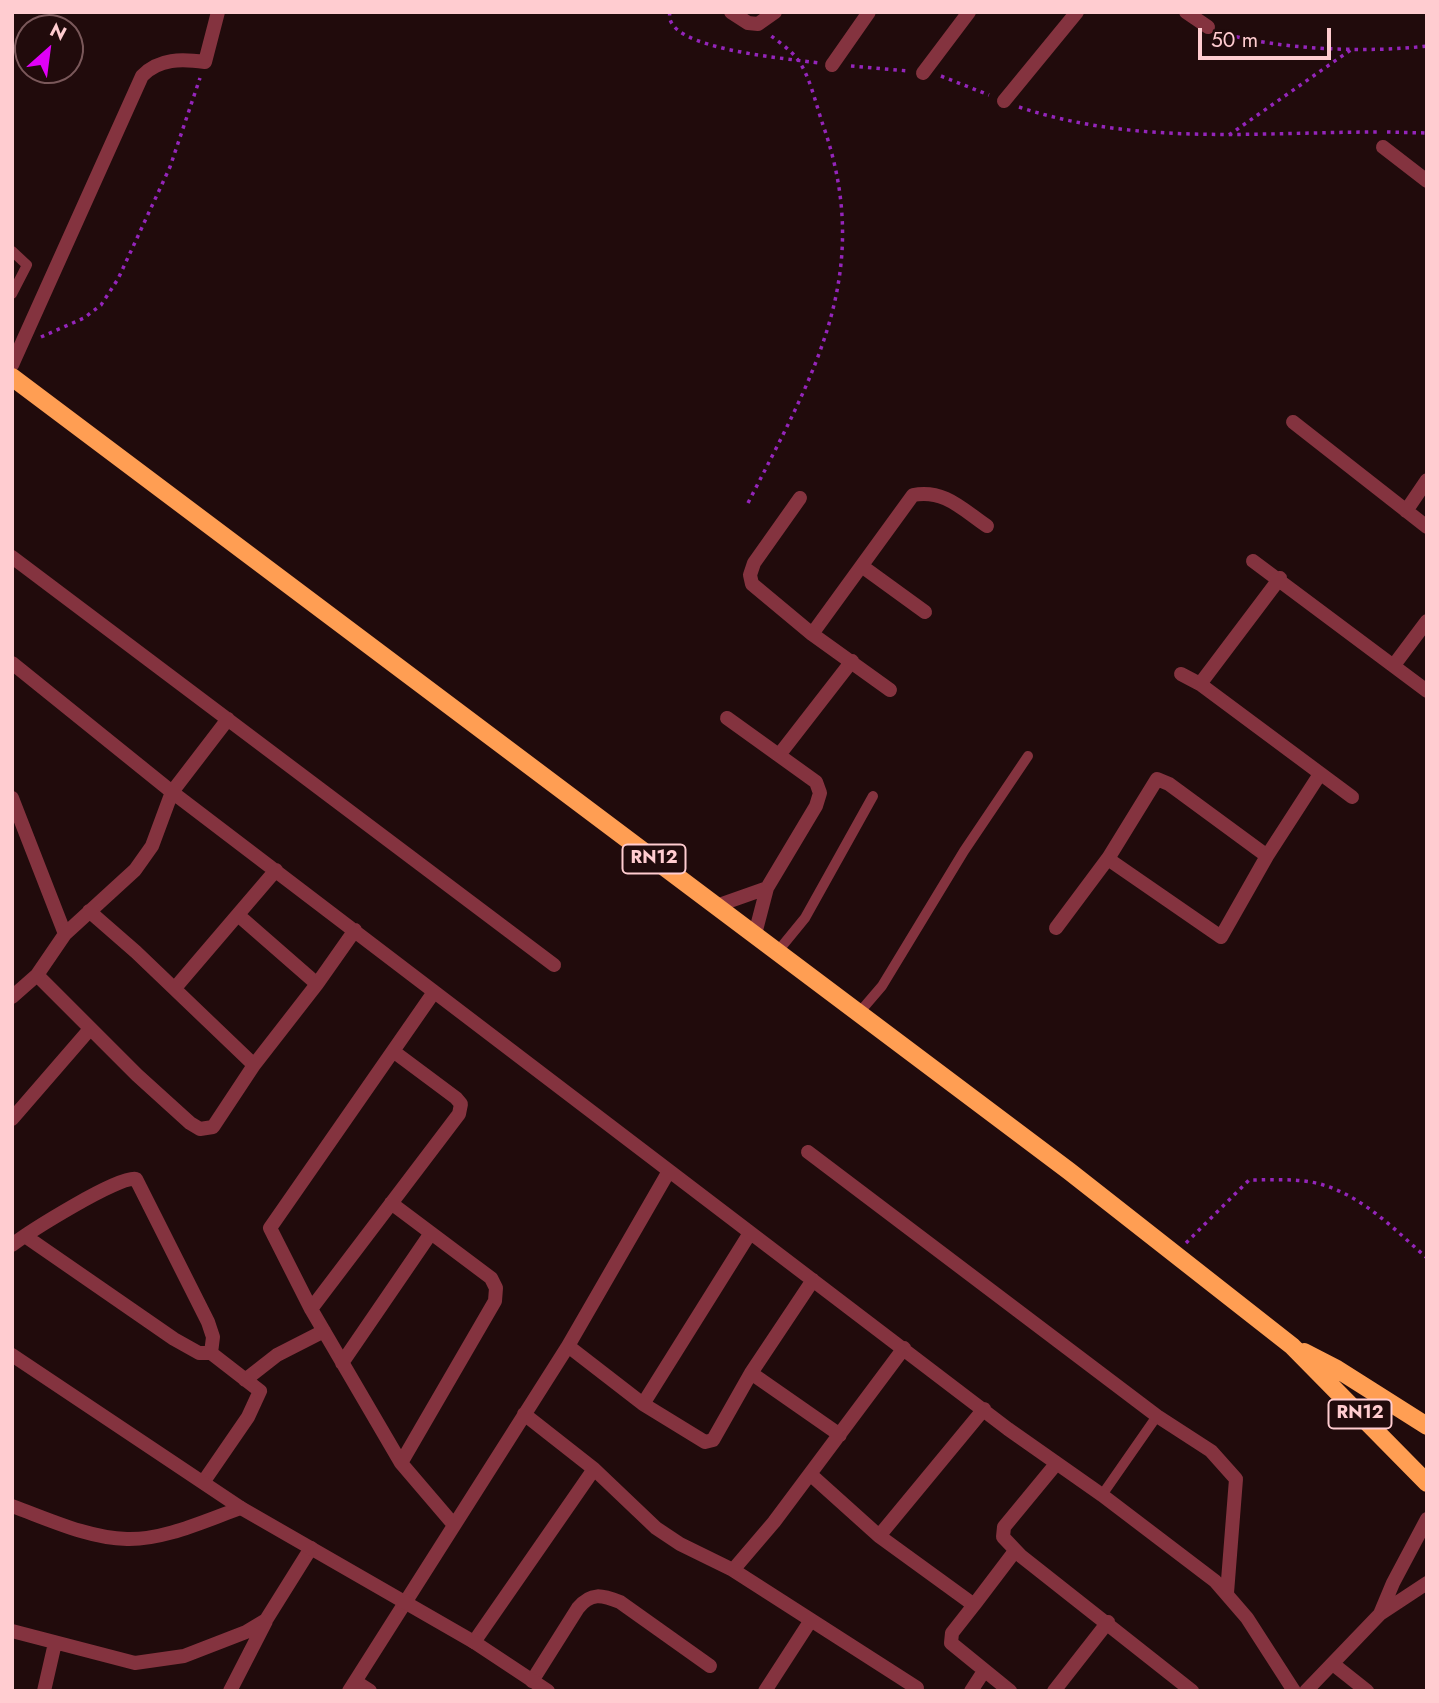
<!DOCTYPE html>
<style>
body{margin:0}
#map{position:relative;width:1439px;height:1703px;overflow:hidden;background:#210b0c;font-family:Jost,sans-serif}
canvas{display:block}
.frame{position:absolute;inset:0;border:14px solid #ffccd0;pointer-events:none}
.north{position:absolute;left:14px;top:14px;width:70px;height:70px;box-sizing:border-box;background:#210b0c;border:2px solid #7a585a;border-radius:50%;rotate:28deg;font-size:19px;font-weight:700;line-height:28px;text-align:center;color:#ffccd0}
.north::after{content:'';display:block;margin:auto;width:24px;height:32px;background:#e000f7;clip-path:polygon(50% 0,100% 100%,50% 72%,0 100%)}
.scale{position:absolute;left:1198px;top:28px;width:133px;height:32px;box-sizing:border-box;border:4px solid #ffccd0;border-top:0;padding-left:9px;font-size:21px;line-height:24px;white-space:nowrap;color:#ffccd0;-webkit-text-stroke:5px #210b0c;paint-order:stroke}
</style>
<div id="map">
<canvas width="1439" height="1703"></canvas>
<div class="frame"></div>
<div class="north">N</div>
<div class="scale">50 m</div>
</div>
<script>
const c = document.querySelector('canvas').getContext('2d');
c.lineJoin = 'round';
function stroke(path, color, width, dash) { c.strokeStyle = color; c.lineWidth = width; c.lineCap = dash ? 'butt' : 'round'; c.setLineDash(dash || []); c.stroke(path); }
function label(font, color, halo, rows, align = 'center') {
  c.font = font + ' Jost,sans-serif'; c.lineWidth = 6; c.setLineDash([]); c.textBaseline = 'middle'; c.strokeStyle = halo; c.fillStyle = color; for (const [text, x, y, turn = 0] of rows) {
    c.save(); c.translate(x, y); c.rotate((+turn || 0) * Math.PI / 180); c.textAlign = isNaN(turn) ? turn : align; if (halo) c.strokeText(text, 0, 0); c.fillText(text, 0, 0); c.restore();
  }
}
stroke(new Path2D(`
 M670,12C661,50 795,59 819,63
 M1220,32C1275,50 1370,53 1427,46
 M851,66L909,71
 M941,76L989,95
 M1019,107C1136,146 1258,132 1379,132
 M1387,132L1427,133
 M1229,135L1352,49
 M41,337L84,318L101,305L118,279L170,167L200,78
 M748,503C814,374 875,273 823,125C816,105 810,76 798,60C791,50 779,42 770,35
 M1186,1243L1249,1180C1272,1180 1297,1178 1320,1184C1363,1196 1395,1230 1427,1258`), '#9425ba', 3.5, [3.5, 5]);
stroke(new Path2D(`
 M12,251L27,265L12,294
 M778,951L805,918L873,796
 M858,1014L882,986L964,851L1028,756
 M1102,1495L1157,1416`), '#84333f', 10);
stroke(new Path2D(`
 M731,12L748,23L758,24L775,12
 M1186,12L1208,27
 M832,65L869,12
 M923,73L969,12
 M1004,101L1077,12
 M1383,147L1427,181
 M12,365L142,76C159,58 182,59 205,62L218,12
 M1293,422L1427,527
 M800,498L754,563L750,575L752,584L812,634L890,690
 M1406,511L1427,480
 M12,557L554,965
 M1253,561L1427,691
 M863,567L925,612
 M812,634L913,495C944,489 962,509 987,526
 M12,663L172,792L1008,1429L1102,1495L1215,1581L1247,1618L1294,1691
 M1394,665L1427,621
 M1181,674L1200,684L1352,797
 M1200,684L1280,578
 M727,718L816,782L820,793L816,806L767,888L755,934
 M779,755L852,661
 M12,798L65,934
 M1108,859L1221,937L1267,856L1320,774
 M716,906L767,888
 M238,915L317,984L254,1065
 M1056,928L1109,857L1157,779L1169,784L1267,856
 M37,975L137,1075L190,1123L200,1129L213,1127L254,1065L136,952L89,911
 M317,984L355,930
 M175,988L276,870
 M12,997L37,975L65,934L135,870L152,846L172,792L228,719
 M12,1119L90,1029
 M808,1152L1157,1416L1211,1451L1236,1479L1227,1593
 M391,1203L491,1278L496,1288L495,1301L401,1463L454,1525
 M12,1245C29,1232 119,1175 136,1179L208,1322L213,1337L211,1353H199L174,1339L25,1236
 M311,1309L459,1114L461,1104L456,1098L393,1051
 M568,1346L643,1404L705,1442L713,1440L751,1373L813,1280
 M342,1363L431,1233
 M751,1373L840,1435
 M245,1380L277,1355L324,1331
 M643,1404L750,1233
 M524,1414L594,1469L656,1528L680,1544L733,1570L774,1522L904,1348
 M401,1463L311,1309L270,1228L434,992
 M1056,1464L1004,1527L1003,1537L1021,1556L1192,1691
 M810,1474L879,1536L984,1409
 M204,1481L248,1417L260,1391L211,1353
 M12,1506C48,1519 88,1538 127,1539C165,1540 206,1520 241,1508
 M879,1536L974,1605L1015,1551
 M733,1570L917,1688
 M974,1605L952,1633L951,1643L1010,1691
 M1380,1614L1393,1583L1427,1519
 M12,1631L135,1663L184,1656L246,1632L266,1620L311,1548
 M474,1642L594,1469
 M1333,1664L1367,1691
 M532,1681L578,1608C591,1592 602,1595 620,1602L710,1666
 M356,1682L370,1691
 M44,1691L55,1643
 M230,1691L266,1621
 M349,1691L568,1346L669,1171
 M765,1691L811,1620
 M971,1691L984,1671
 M1054,1691L1108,1622
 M1306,1691L1380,1614L1427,1583`), '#84333f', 14);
stroke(new Path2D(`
 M12,1355L241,1508L474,1642L548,1691`), '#84333f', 14);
stroke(new Path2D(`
 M12,377L1069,1171L1292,1346L1427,1483
 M1304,1352L1337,1369L1427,1426`), '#ff9e53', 18);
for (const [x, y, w] of [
 [654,859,63],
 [1360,1414,63]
]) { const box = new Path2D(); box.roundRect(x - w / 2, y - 14.5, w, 29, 5); c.fillStyle = '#210b0c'; c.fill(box); stroke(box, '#ffccd0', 2); }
label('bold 18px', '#ffccd0', null, [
 ["RN12",654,859],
 ["RN12",1360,1414]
]);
</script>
